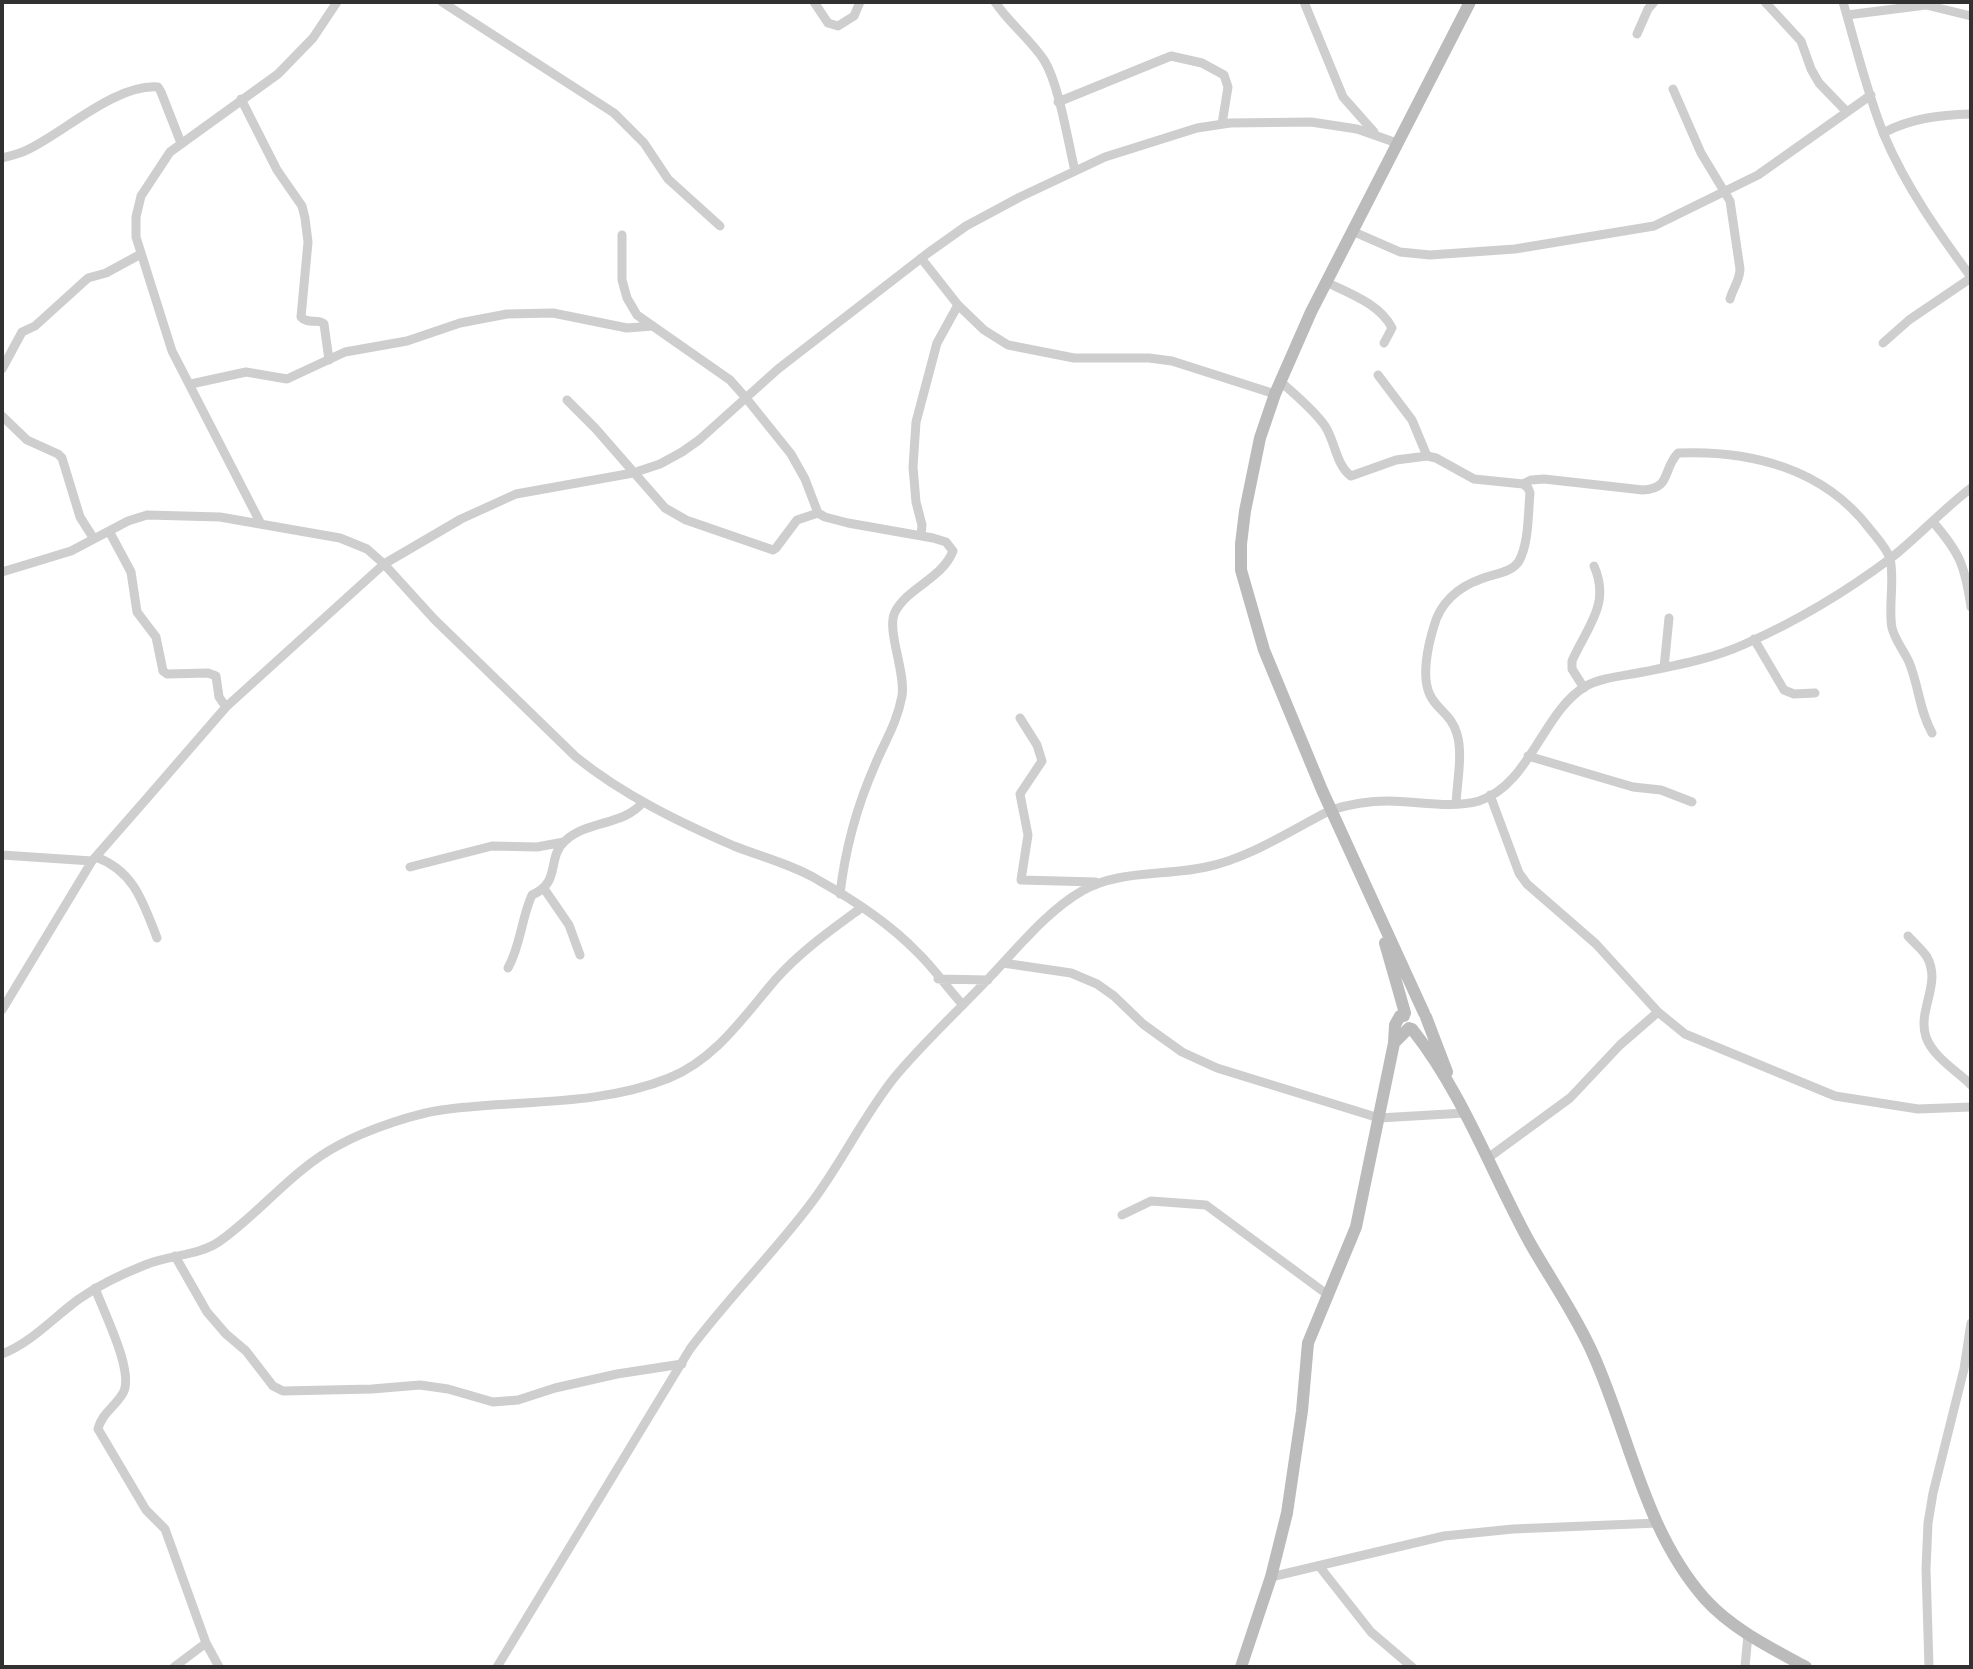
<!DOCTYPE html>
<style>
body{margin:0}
#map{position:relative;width:1973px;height:1669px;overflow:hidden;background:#fff;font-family:"Exo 2",sans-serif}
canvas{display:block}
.frame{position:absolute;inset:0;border:4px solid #313131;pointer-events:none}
</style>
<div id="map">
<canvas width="1973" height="1669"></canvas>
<div class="frame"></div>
</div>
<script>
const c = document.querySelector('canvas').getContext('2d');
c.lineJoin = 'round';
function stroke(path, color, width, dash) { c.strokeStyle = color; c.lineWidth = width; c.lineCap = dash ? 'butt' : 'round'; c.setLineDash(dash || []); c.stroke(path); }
stroke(new Path2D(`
 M442,2L614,113L644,143L668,179L720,226
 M814,2L828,23L838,26L854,16L860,2
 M995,2C1009,23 1030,39 1044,60C1059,84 1068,142 1075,171
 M1304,2L1343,97L1374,132
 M1765,2L1801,41L1811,69L1819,83L1847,112
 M1843,2C1856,46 1867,93 1884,135C1906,187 1938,232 1971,277
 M1847,15L1926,5L1971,16
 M1637,34L1648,9L1654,2
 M1673,89L1701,153L1730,201L1740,269C1740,280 1733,288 1730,299
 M241,99L277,170L302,206L305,218L308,242L301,317C308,325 318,318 324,324L329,360
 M1058,102L1171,56L1202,63L1224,75L1228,87L1222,124
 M1883,133C1911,118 1940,115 1971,114
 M2,158C10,156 19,154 27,150C65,132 115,84 158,87L161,92L181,143
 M1352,231L1400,252L1430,255L1515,249L1654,226L1758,175L1871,95
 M622,235V280L627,298L637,315L730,380L746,398L791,454L805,479L818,513L825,517L848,523L933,538L946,542L953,551C942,579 908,587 895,612C886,630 906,672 902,696C897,723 885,741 875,765C857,806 845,850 840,894
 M921,258L958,305L984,330L1008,345L1074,358H1149L1172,361L1275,394
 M1326,282C1349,293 1380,304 1392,328L1384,343
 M1883,343L1909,320L1971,278
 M2,369L22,332L35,326L88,278L106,273L141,254
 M1378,375L1412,420L1427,456
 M1280,381C1295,395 1313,409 1325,426C1335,441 1336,465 1351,476L1396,460L1427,456L1436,458L1474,479L1523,484L1528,488L1530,493C1528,513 1529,543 1519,561C1512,573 1492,574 1481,579C1458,587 1440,603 1434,626C1428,645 1421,677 1430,695C1437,710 1452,715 1457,734C1463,754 1457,782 1456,804
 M191,384L246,372L287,379L345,352L407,341L460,323L507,314L553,313L627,328L653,326
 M567,400L595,428L665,508L686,520L773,550L776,548L797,520L818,513
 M2,416L27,440L58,454L62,458L80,517L94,539
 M1523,484L1531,480L1544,479L1643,490C1672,488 1662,470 1678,453C1750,450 1823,468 1869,528C1876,537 1887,548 1890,559C1895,579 1888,607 1892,628C1895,640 1904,651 1909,662C1919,686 1919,710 1932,733
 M1933,522C1960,553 1965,566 1971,607
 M261,524L172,351L136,237V217L141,196L170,152L278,74L313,38L337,2
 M109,531L131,572L137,612L156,637L163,671L167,674L208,673L216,676L219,697L226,707
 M921,536L922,525L916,502L913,467L916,422L937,343L958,305
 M2,572L71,551L128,521L147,515L220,517L340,538L367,549L384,564L434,619L576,757C623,795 679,822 734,846C762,857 793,865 818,880C852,899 890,924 917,952C934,968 947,988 963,1005
 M1754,639L1784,690L1794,694L1815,693
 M1664,668L1669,618
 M1584,688L1572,669V661C1587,627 1611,604 1594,566
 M1020,718L1037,745L1042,761L1020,794L1028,835L1021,880L1096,882
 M1528,756L1633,787L1661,790L1692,802
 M1490,795L1519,873L1527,884L1596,944L1658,1012L1685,1034L1835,1096L1918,1109L1971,1107
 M2,855L92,861
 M96,857C134,871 143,902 157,938
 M410,867L492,846L537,847L564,842
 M545,890L569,925L580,955
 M1908,936C1914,943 1922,949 1927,957C1942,984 1917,1010 1926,1037C1933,1057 1957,1071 1971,1085
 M1003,963L1071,973L1097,984L1114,996L1143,1024L1161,1037L1182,1052L1217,1068L1379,1118L1465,1113
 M508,968C521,945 521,919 532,895C562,882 546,858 565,841C587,820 624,826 643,802
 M938,979L988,980
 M2,1010L92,861L148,797L226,707L384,564L461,519L516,494L633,473L660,464L682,452L699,440L778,369L928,253L966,226L1020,197L1105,157L1197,128L1230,123L1311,122L1357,129L1397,143
 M1488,1158L1570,1098L1620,1045L1658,1012
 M1122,1215L1151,1201L1206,1205L1328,1295
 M175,1256L207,1312L226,1334L246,1351L273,1386L283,1391L372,1389L420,1385L448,1389L493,1402L518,1400L555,1388L617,1374L682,1364
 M95,1288C103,1311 135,1372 123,1393C115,1407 102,1413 98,1429L146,1510L165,1529L206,1643L219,1667
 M2,1354C31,1343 54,1317 79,1299C99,1285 122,1274 145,1265C168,1255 199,1256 220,1241C262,1211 293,1169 339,1145C366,1130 418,1112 449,1109C521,1100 600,1106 669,1078C716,1059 744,1016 776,979C801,951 831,930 861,908
 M1319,1566L1371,1632L1412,1667
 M1271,1577L1444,1536L1513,1529L1658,1523
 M174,1667L206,1643
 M497,1667L690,1349C728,1298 774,1253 812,1202C842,1162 863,1117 894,1078C923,1043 958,1011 989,978C1016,950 1048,910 1082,891C1117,870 1166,876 1206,867C1250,858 1291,830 1331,810C1350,804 1369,801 1388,801C1417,801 1450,809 1479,801C1530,785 1543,711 1586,686C1603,677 1624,676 1643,672C1678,665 1712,659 1745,644C1795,622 1847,591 1891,558C1919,536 1943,509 1971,488
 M1745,1667L1748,1634
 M1929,1667L1926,1569L1928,1523L1933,1493L1964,1369L1971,1323`), '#cecece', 9);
stroke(new Path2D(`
 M1385,943L1405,1013
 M1424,1013L1322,790L1264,650L1241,570V544L1245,511L1260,438L1275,394L1311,312L1470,2
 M1426,1017L1447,1072
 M1412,1029C1463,1093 1491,1172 1530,1243C1551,1280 1576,1315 1593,1354C1630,1436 1644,1530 1705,1599C1732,1629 1771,1648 1806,1667
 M1394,1043L1395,1025L1400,1016H1404
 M1241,1667L1271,1577L1287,1513L1302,1411L1308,1343L1356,1227L1394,1043L1409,1028`), '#bbb', 12);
</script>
